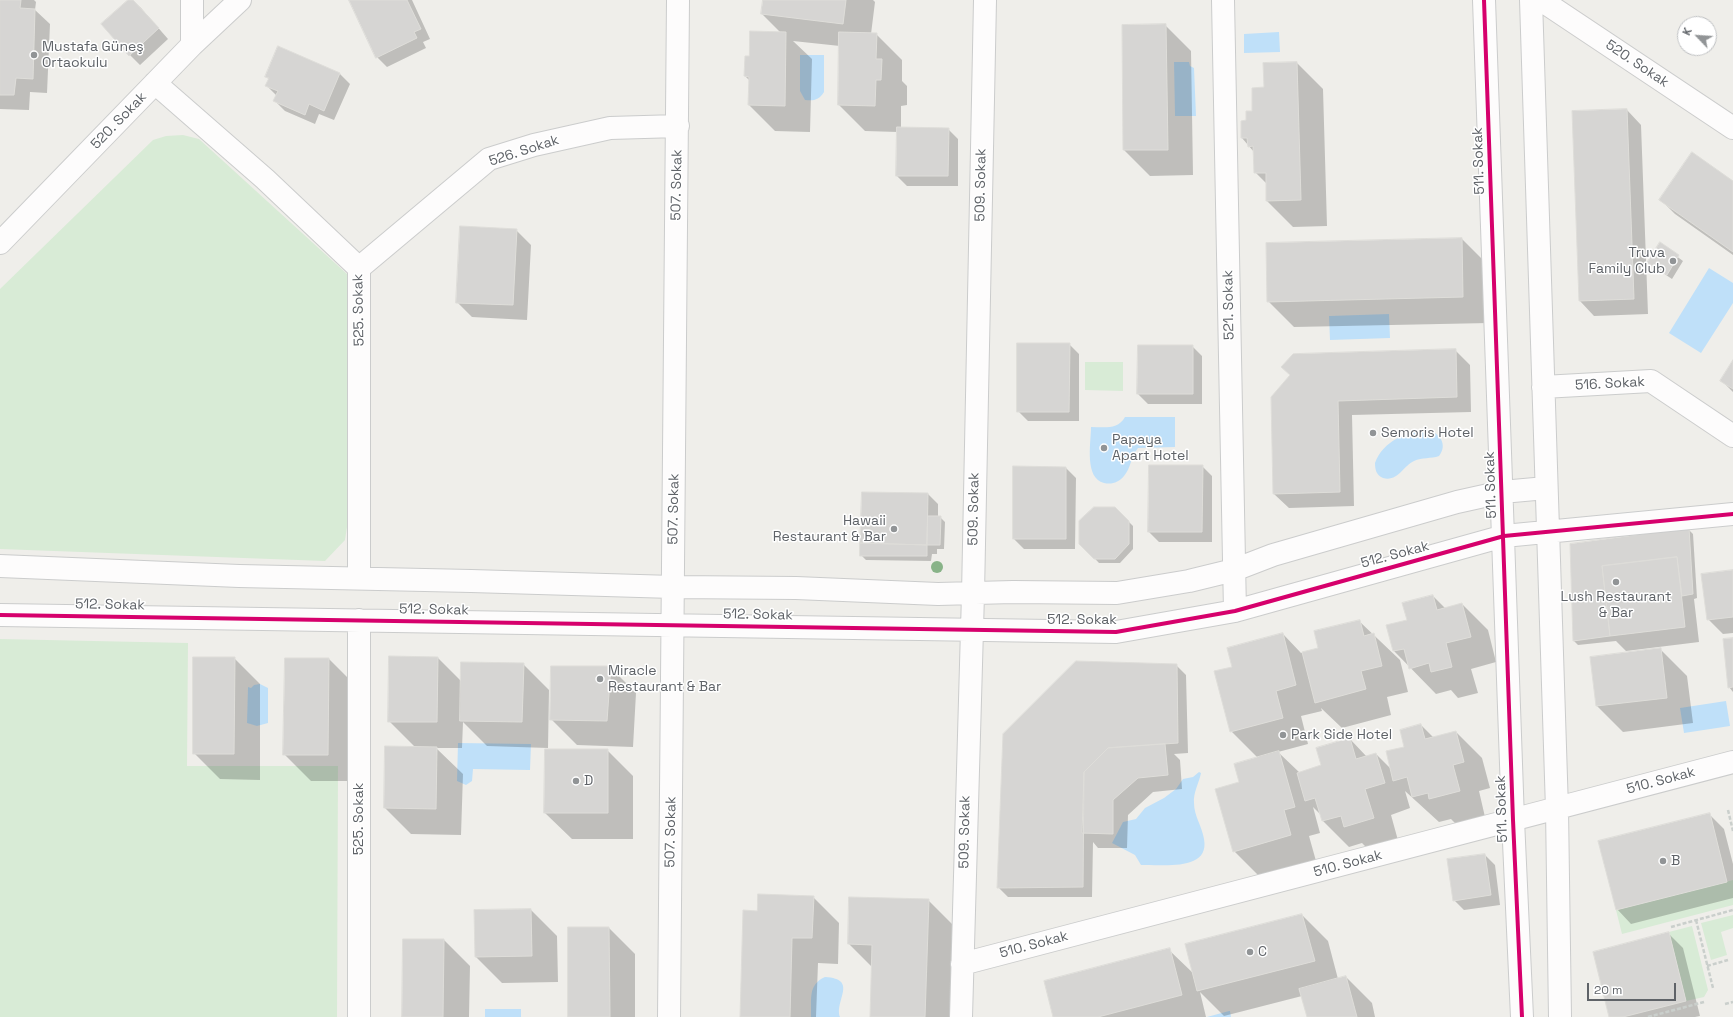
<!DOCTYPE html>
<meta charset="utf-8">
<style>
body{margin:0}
#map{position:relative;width:1733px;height:1017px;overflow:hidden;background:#efeeea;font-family:"Space Grotesk",sans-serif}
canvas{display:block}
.north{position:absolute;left:1677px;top:16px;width:40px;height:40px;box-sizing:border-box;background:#fff;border:1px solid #bfc1c3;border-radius:50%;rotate:295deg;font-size:11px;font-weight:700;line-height:16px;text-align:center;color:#5f6368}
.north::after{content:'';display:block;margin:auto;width:14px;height:18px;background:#919496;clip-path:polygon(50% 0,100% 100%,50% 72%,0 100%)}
.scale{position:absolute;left:1587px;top:983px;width:89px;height:18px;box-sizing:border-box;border:2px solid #5f6368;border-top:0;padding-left:5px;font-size:12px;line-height:14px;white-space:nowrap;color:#5f6368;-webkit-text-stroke:3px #fff;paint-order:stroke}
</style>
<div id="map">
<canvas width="1733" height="1017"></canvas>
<div class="north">K</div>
<div class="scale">20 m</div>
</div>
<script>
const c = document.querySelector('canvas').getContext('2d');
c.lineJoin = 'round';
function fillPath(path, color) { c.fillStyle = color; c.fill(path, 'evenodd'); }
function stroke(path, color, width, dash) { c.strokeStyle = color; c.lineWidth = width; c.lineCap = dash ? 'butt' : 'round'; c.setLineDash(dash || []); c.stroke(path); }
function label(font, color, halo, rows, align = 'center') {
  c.font = font + ' "Space Grotesk",sans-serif'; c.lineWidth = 3; c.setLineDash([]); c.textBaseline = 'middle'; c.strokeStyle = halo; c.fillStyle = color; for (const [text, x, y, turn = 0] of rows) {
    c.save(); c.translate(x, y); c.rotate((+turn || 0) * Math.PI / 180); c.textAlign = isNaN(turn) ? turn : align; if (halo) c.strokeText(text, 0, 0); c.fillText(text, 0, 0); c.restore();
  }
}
fillPath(new Path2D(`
 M183,135L199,139L347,274V527L345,540L325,561L0,549V289L153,140L166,136Z
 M1085,362H1123V391L1085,390Z
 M0,639L188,643L187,766H338L337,1017H0Z
 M1733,880V905L1622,934L1616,910Z
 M1733,915V928L1721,932L1727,955L1711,960L1701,923Z
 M1692,926L1708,990L1704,997L1686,1001L1669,932Z`), '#d8ebd6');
fillPath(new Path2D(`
 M1279,32L1280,52L1244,53V34Z
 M800,55H824V92C819,100 814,101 805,100L800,91Z
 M1174,62H1189L1190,66L1194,68L1196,116H1175Z
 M1709,268L1733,283V303L1701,353L1669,333Z
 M1389,314L1390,338L1330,340L1329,316Z
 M1125,417H1175V447L1138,448C1131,456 1131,468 1124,476C1119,482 1112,485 1104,483C1084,478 1091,443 1091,427C1104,427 1118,430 1125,417Z
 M1428,430C1440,433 1448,445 1439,456C1431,459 1422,457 1414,461C1403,466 1398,482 1383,478C1376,475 1375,469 1375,463C1383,441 1407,431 1428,430Z
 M260,684L268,688V723L257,726L247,723L248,687L251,688L254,685Z
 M1726,701L1730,726L1684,733L1680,708Z
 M458,743L531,744L530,770L473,769L472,781L466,785L457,781Z
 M1199,772L1201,773C1199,783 1193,793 1194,803C1194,816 1202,826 1204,839C1210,872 1162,864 1141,865L1135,855L1112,843L1123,822L1136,819L1145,808L1164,798L1176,789L1183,779L1193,777Z
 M825,977C859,979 834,1001 840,1017H811C812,1000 807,985 825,977Z
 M485,1009H521V1017H485Z
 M1230,1011L1231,1017H1207L1229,1011Z`), '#bfe0f9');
fillPath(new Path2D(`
 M0,0H34L36,2L35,10L50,24L47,93L30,92L29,110L0,109Z
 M129,0H132L141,8L168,39L140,65L130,55Z
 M351,0H412L430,39L423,42L426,48L387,67L377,57Z
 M764,0H873L875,2L871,34H876L902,60V81L907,86V105L901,106V128L948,129L958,139V186H907L897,176L898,132L865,131L839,105L840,46L793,41L812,59L810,132L775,131L749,105V80L745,76L750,57L781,33L762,14Z
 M1165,25L1191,51L1193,175L1150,176L1124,150Z
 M278,47L340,74L350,84L334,120L319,114L315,124L285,111L275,101L277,96L267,86L269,80L266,76Z
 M1297,63L1323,89L1327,226L1293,227L1267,201V184L1255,172L1254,152L1242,138L1248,121L1265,88Z
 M1627,110L1641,125L1648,314L1594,316L1580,301Z
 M1733,182V255L1675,214L1660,199Z
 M516,230L531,245L527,320L472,317L457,302Z
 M1462,239L1488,265L1489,323L1294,327L1268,301Z
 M1660,244L1683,261L1672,279L1648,263Z
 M1069,344L1079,354V421H1028L1018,411Z
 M1192,346L1202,356V404H1148L1138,394Z
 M1455,350L1470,365L1471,412L1352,415L1354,506L1289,508L1274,494L1272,397Z
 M1733,362V392L1721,380Z
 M1202,466L1212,476V542H1159L1149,532Z
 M1066,468L1076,478L1075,549H1024L1014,539Z
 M928,494L938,504V517H940L945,522L944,549H937V554H932L931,561L866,560L861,555Z
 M1115,508L1133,526V549L1120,563H1099L1080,543Z
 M1688,529L1693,534L1697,598L1694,599L1699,642L1626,651L1616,641L1578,645L1574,641Z
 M1733,571V633L1723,634L1708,619Z
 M1433,596L1445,608L1462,604L1488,630L1496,662L1471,669L1478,693L1458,698L1451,690L1436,694L1394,651L1408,620Z
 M1359,621L1400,660L1408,692L1387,697L1391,715L1342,728L1321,708L1322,711L1301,716L1308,744L1278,752L1300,773L1323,766L1350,739L1367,757L1376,754L1392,770L1405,747L1421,725L1434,738L1456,732L1482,758L1490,788L1479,791L1485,817L1456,824L1451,819L1439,822L1405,791L1410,808L1391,815L1399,844L1371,852L1362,843L1349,847L1323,821L1321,815L1313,807L1320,833L1309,836L1316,861L1260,877L1234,851L1240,783L1258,758L1231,731L1233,667L1283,634L1301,653L1319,649Z
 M1733,639V692L1729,687Z
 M1661,650L1687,676L1693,723L1623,732L1597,706Z
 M234,658L260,684V780L220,779L194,753Z
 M438,658L462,682L523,664L549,690L548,748L487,746L463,722L462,748H436L463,774L461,835L411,834L385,808L415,747L389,721Z
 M329,659L355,685L353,781H311L284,754Z
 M1176,665L1186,675L1188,753L1174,754L1180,760L1182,789L1153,792L1128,815L1127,848H1098L1093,842L1092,897H1008L998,887L1004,735Z
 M610,667L636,693L633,747L577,745L551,719Z
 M607,750L633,776V839H572L545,813Z
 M1709,814L1724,829L1733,864V898L1631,924L1617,909Z
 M1485,855L1495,865L1500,905L1464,910L1454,900Z
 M813,897L839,923L838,964L818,963L816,1017H741Z
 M928,900L954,926L952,1017H871L873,968L849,944Z
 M531,910L557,936L558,982L502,983L476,957Z
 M1302,915L1328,941L1338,979L1346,977L1372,1003L1375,1017H1308L1302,996L1224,1016L1200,992L1206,1017H1054L1169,950L1194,974Z
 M609,928L635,954V1017H569Z
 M1668,933L1683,948L1700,1016L1695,1017H1610Z
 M444,940L470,966L469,1017H403Z`), '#0003');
const building = new Path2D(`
 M0,0H21L20,8L35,9L33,79L16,78L14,95H0Z
 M128,0H133L159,28L129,56L101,24Z
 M349,0H407L421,29L414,32L417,38L376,58Z
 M763,0H846L843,24L761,14Z
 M1166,24L1168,150H1123L1122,25Z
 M750,31L786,32L785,106L748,105L749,77L744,76L745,56H749Z
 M839,32L877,33L876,59H882L881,80H876L875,106L838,105Z
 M278,46L340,73L324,111L309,104L305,115L273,101L278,91L265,86L269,78L265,77Z
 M1297,62L1301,200L1266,201V173H1254L1253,146L1248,147L1247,138H1241V121L1246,120V111H1252V88L1264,87L1263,63Z
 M1627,109L1634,299L1579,301L1572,111Z
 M897,127L949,128L948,176H896Z
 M1692,152L1733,181V252L1659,200Z
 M460,226L517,229L513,305L456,303Z
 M1462,238L1463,297L1267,302L1266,243Z
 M1660,242L1679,255L1667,275L1647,263Z
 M1017,343H1070L1069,412H1017Z
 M1138,345H1193V394H1137Z
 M1456,349L1457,397L1338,401L1340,492L1273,494L1271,397L1290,375L1281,367L1293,354Z
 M1733,360V389L1720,381Z
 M1149,465H1203L1202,532H1148Z
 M1013,466L1066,467V539H1013Z
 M862,492L928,493L927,545L860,543Z
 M1094,507H1115L1129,521V544L1115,559H1094L1079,544V521Z
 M928,516H941L940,545H927Z
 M1689,528L1693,594L1682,596L1677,557L1602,566L1610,636L1573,641L1570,544Z
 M860,543L927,545V556H860Z
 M1677,557L1685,627L1610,636L1602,566Z
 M1733,570V617L1707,620L1701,574Z
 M1433,595L1437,610L1462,603L1471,637L1446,643L1452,667L1431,672L1429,663L1409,669L1404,649L1393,651L1386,625L1407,620L1402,603Z
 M1360,620L1364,636L1374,633L1382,666L1361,671L1366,689L1315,703L1302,652L1318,648L1314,631Z
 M1283,633L1296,685L1276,691L1283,718L1230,732L1214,671L1232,667L1227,648Z
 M1733,638V687L1728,688L1723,639Z
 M1661,648L1667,698L1596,706L1590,657Z
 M389,656L438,657L437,722H388Z
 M193,657H235L234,754H193Z
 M285,658H329L328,755H283Z
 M1076,661L1177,664L1178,743L1108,748L1084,772L1083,887L997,888L1003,734Z
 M461,662L524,663L522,722L460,721Z
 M551,666H611L607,721L550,720Z
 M1421,724L1425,739L1456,731L1464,762L1453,765L1460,791L1429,799L1428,793L1412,797L1407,777L1393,781L1386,751L1404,747L1400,730Z
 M1350,738L1356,759L1376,753L1385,783L1365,789L1374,818L1344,827L1341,816L1322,821L1315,798L1305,801L1297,773L1321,765L1316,748Z
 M1165,744L1168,775L1138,778L1113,800V834L1082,833L1084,772L1108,748Z
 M385,746L437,747L436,809L384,808Z
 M545,749H608V813H544Z
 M1279,751L1295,807L1284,810L1291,835L1233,852L1215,789L1239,782L1234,764Z
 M1710,813L1727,882L1616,910L1598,841Z
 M1485,854L1491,895L1453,901L1447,859Z
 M758,894L814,896L812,938H792L790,1017H740L743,910L757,911Z
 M849,897L929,899L925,1017H870L872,945L848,944Z
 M531,909L532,956L475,957L474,910Z
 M1302,914L1315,961L1197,991L1185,944Z
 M568,927H609L610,1017H568Z
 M1669,932L1686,1001L1623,1017H1609L1593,952Z
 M403,939H444L443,1017H402Z
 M1170,948L1182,995L1098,1017H1053L1044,981Z
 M1346,976L1357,1017H1307L1299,989Z`);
fillPath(building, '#d6d5d3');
stroke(building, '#deddd9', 1);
const minor = new Path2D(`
 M192,0V45
 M1223,0L1235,611
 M1484,0L1513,820L1522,1017
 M1531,0L1557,809L1560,1017
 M1541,0L1733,128
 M155,83L265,179L359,268V578
 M0,243L192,45L240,0
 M359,268L489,159L534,145L610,128L678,126
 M1543,387L1651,381L1733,436
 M0,566L239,576L471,581L673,587L796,588L938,594L1013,592L1117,593L1189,581L1234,570L1273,555L1457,502L1502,492L1546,488
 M0,615L1116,632L1235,611L1504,536L1733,514
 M359,620V1017
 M962,964L1733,762
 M669,1017L678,0
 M961,1017L973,594L985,0`);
stroke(minor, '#cbcccc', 24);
stroke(new Path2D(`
 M1728,810L1733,831
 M1696,920L1713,988
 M1671,927L1733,910
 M1707,966L1728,960
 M1725,1004L1733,1002
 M1648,1017L1704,1002`), '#cacfcc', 2.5, [4, 2]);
stroke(minor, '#fdfcfc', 22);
stroke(new Path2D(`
 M1484,0L1513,820L1522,1017
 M0,615L1116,632L1235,611L1504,536L1733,514`), '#d6006c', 4);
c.fillStyle = '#88b388';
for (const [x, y] of [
 [937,567]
]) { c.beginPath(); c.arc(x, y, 6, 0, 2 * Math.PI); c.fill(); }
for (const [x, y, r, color] of [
 [34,55,4,"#919496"],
 [1673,261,4,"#919496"],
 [1373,433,4,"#919496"],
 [1104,448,4,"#919496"],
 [894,529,4,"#919496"],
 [1616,582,4,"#919496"],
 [600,679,4,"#919496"],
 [1283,735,4,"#919496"],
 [576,781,4,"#919496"],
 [1663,861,4,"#919496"],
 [1250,952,4,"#919496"]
]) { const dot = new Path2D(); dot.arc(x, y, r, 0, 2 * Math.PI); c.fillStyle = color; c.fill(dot); stroke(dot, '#fff', 1.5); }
label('14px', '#5f6368', '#fff', [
 ["Mustafa Güneş",42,47],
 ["Ortaokulu",42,63],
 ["Truva",1665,253,"right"],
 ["Family Club",1665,269,"right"],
 ["Semoris Hotel",1381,433],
 ["Papaya",1112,440],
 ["Apart Hotel",1112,456],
 ["Hawaii",886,521,"right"],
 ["Restaurant & Bar",886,537,"right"],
 ["Lush Restaurant",1616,597,"center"],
 ["& Bar",1616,613,"center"],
 ["Miracle",608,671],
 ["Restaurant & Bar",608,687],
 ["Park Side Hotel",1291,735],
 ["D",584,781],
 ["B",1671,861],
 ["C",1258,952]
], 'left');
label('14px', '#5f6368', '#fff', [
 ["520. Sokak",1637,64,34],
 ["520. Sokak",119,121,-46],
 ["526. Sokak",524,151,-18],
 ["511. Sokak",1479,161,-92],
 ["507. Sokak",677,185,-89],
 ["509. Sokak",981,185,-89],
 ["521. Sokak",1229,305,-91],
 ["525. Sokak",359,310,-91],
 ["516. Sokak",1610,384,-3],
 ["511. Sokak",1491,485,-92],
 ["507. Sokak",674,509,-89],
 ["509. Sokak",974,509,-89],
 ["512. Sokak",1395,555,-15],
 ["512. Sokak",110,605,1],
 ["512. Sokak",434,610,1],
 ["512. Sokak",758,615,1],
 ["512. Sokak",1082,620],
 ["510. Sokak",1661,781,-15],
 ["511. Sokak",1502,809,-92],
 ["525. Sokak",359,819,-90],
 ["507. Sokak",671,832,-89],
 ["509. Sokak",965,832,-89],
 ["510. Sokak",1348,864,-15],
 ["510. Sokak",1034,945,-15]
]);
</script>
